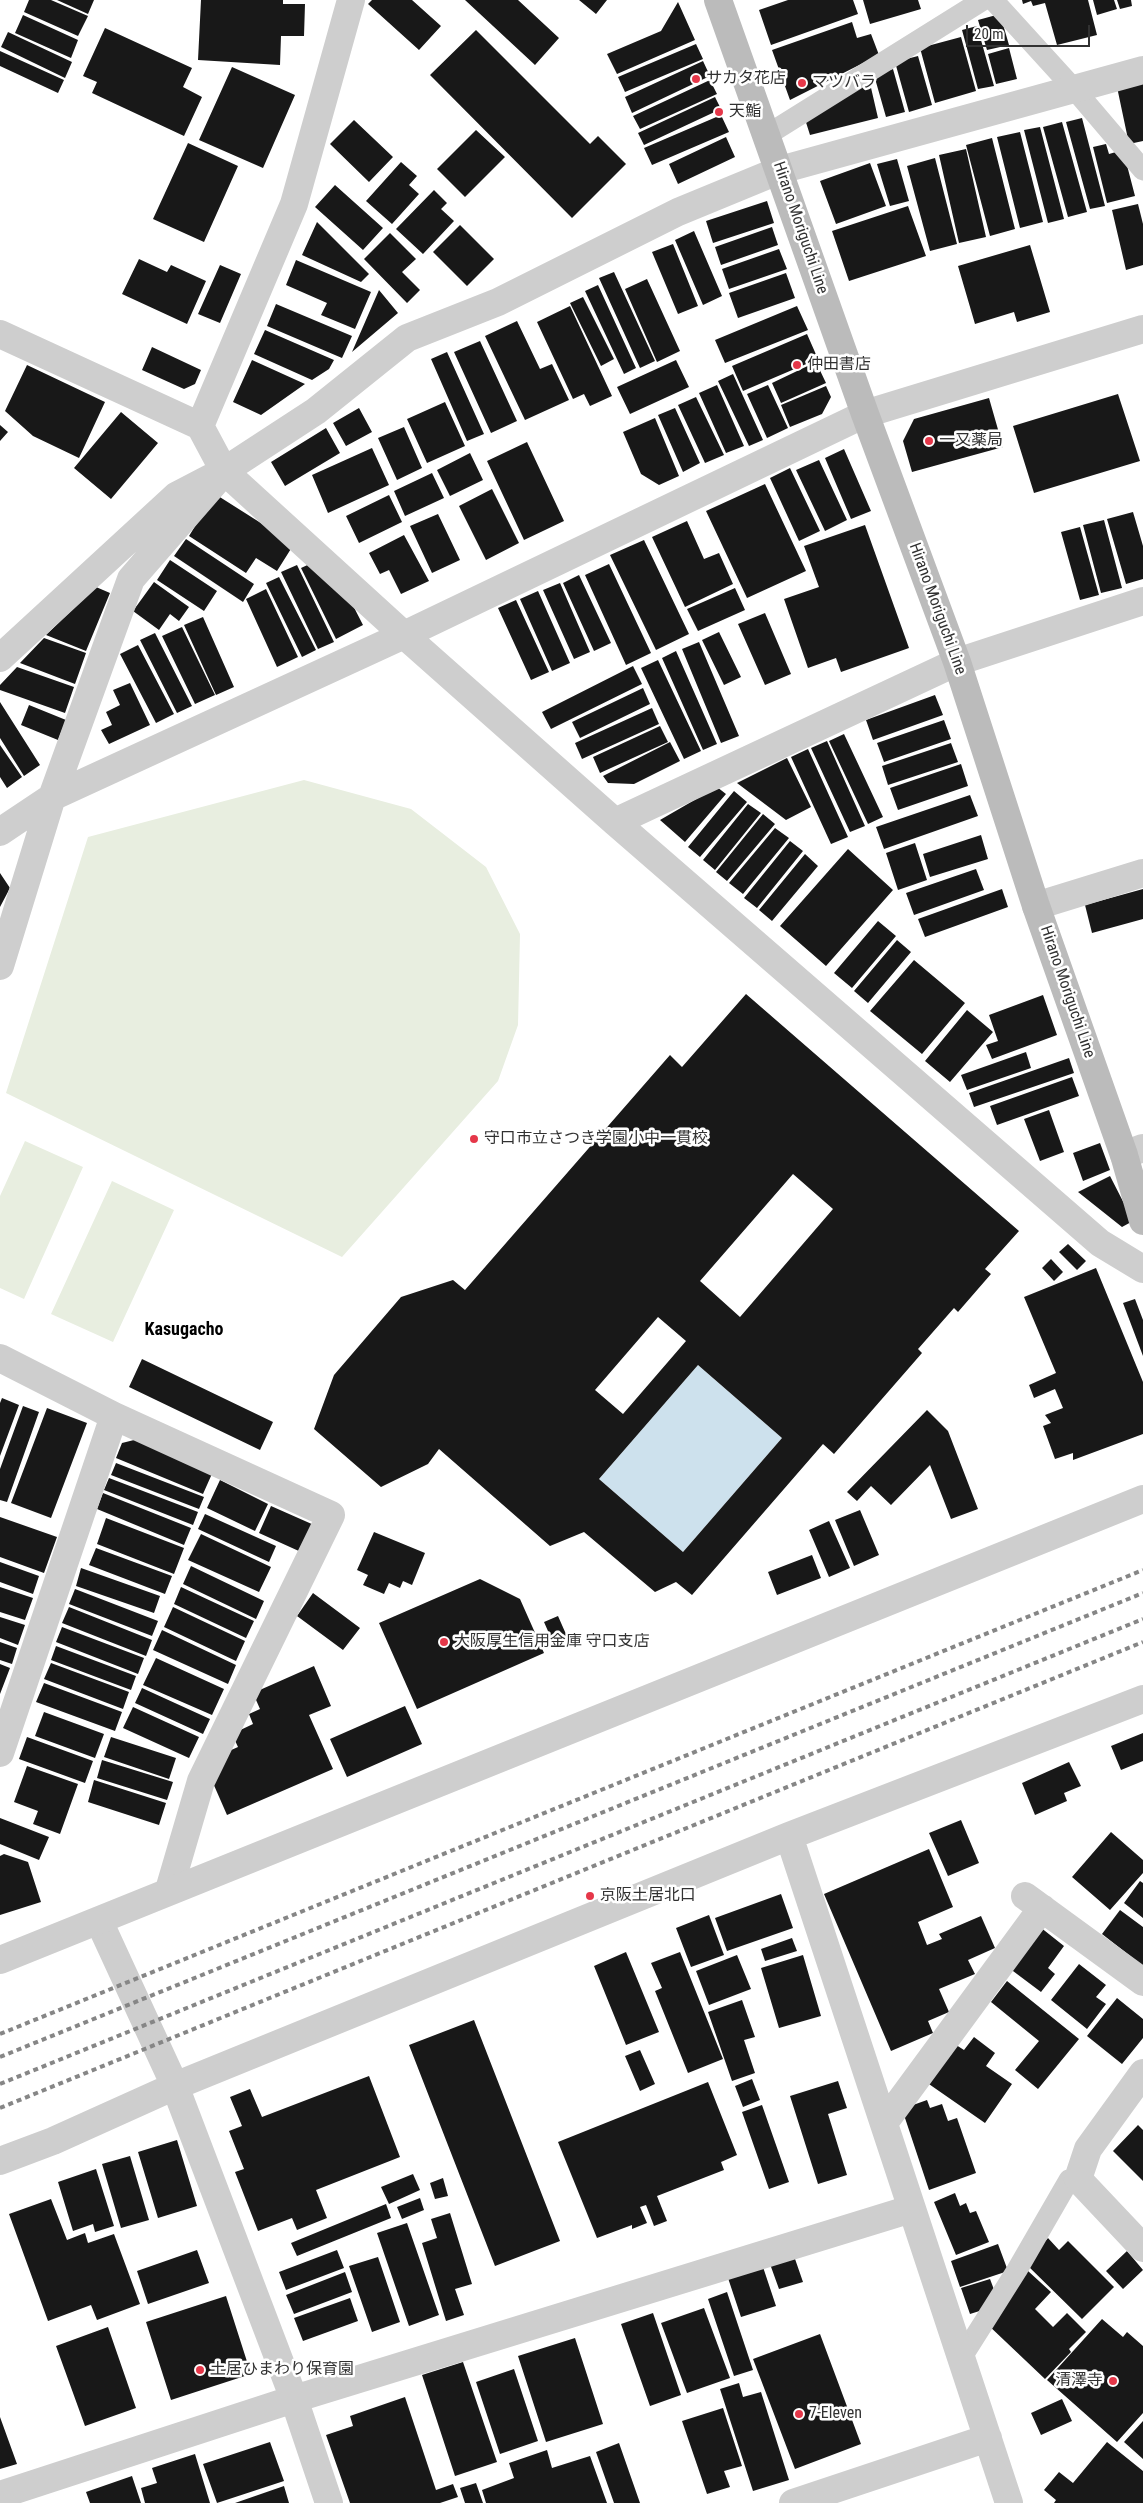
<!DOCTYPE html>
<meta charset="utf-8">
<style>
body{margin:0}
#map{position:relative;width:1143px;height:2503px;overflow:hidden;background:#fff;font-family:"Roboto Condensed",sans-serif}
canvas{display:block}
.scale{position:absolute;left:966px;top:25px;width:124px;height:22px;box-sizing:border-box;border:2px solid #313131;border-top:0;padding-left:6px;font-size:15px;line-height:18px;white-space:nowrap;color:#313131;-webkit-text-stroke:4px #fff;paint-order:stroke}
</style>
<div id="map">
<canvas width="1143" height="2503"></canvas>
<div class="scale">20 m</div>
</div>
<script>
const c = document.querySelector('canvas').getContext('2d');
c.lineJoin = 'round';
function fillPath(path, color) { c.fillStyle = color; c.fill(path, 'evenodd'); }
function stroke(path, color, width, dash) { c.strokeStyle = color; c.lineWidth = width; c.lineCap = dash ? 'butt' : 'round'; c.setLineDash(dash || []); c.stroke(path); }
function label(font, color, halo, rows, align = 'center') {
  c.font = font + ' "Roboto Condensed","Noto Sans JP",sans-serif'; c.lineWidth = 5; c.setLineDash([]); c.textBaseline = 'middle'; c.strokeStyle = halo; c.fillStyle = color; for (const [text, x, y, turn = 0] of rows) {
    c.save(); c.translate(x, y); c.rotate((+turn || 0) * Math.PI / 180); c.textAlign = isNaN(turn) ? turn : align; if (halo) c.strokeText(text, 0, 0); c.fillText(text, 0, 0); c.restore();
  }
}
fillPath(new Path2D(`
 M304,780L411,809L486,867L520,934L518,1025L498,1081L342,1257L6,1093L88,837Z
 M25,1141L83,1167L24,1299L0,1288V1196Z
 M112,1181L174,1210L113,1342L51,1314Z`), '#e8eee0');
fillPath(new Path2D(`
 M698,1365L782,1438L683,1552L599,1479Z`), '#cde1ed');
fillPath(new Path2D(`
 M29,0H51L88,16L78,36L24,12Z
 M57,0H94L88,14Z
 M201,0H283V4H305L304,36H281L280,65L198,60Z
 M372,0H412L441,26L419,50L368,4Z
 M465,0H518L559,38L535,65Z
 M579,0H607L596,14Z
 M788,0H853L858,14L771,45L759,10Z
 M863,0H918L921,9L870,24Z
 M1022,0H1088L1097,35L1057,45L1045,3L1033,6L1031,1L1023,4Z
 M1093,0H1114L1117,9L1097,15Z
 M1117,0H1131L1132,6L1120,9Z
 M678,2L695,40L617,74L607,54L661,31Z
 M1000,14L1009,45L987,50L978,20Z
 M23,15L78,40L71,58L15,33Z
 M852,22L857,38L871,34L879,55L790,100L772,50Z
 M977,26L994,86L978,89L962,30Z
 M105,28L192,68L183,87L202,97L184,136L92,93L97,82L83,76Z
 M476,30L590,144L598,136L626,164L572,218L430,75Z
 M8,32L72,62L65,78L1,47Z
 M961,37L976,91L935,103L920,48Z
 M696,44L703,59L625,92L618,77Z
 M1009,48L1017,79L996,84L988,54Z
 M0,51L64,80L58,93L0,66Z
 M918,56L932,105L909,112L895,62Z
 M703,61L710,76L632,113L625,97Z
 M232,67L295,95L263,168L199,140Z
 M893,69L905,112L886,117L874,75Z
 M869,79L878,118L810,135L804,116Z
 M710,80L717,94L640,129L633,116Z
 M1143,82V141L1129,144L1117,87Z
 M715,97L721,109L644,145L638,133Z
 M721,115L729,132L652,165L644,148Z
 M1082,118L1105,206L1090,209L1066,122Z
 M354,120L393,157L369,182L330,144Z
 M1062,122L1087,212L1068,217L1043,127Z
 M1040,127L1064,219L1048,223L1024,130Z
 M476,130L505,157L465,197L437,169Z
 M1020,132L1043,222L1020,228L997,137Z
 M726,137L735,157L678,184L669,164Z
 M992,138L1015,229L990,236L966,145Z
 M188,143L238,166L204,242L153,219Z
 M1106,144L1109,154L1123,150L1135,196L1107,203L1093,147Z
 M966,149L986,237L959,243L939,155Z
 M935,158L957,244L930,251L907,166Z
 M897,159L909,201L890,206L877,164Z
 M401,162L417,176L409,185L419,194L392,224L366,201Z
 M870,163L886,206L836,224L820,181Z
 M335,185L383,228L363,250L315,207Z
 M434,190L447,203L441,209L454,221L423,254L396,229Z
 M767,201L774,223L713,243L706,221Z
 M1138,204L1143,224V265L1126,270L1112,210Z
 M908,206L926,256L849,281L832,231Z
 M317,222L369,274L361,282L302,255Z
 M460,225L494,259L467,286L433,252Z
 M772,227L778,245L721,265L715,247Z
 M694,231L722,296L703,305L675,240Z
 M390,233L416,259L402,272L420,290L407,303L364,259Z
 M673,244L698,306L678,314L652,252Z
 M1030,245L1050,312L1017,322L1014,312L975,324L958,266Z
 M779,249L787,269L729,289L722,269Z
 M139,259L167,272L171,265L206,281L187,324L122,294Z
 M296,260L371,292L355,329L321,315L327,303L286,285Z
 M220,265L241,274L220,323L198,314Z
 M614,272L655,361L640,368L599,278Z
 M786,273L795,298L738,318L729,293Z
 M647,279L680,351L657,362L625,289Z
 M598,285L636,368L624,374L585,291Z
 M379,290L398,313L352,352Z
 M583,297L614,359L601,366L570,303Z
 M276,304L352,336L342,358L267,326Z
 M570,306L612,396L590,406L584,394L573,399L537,322Z
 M797,306L808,330L725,363L715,340Z
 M517,321L540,369L552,364L569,400L525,420L485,336Z
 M265,330L334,360L329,369L312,380L254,354Z
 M807,334L818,359L743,391L732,366Z
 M480,341L517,421L491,433L454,352Z
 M152,347L201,370L195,384L184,389L142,370Z
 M447,352L484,434L467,441L431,359Z
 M252,360L305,384L261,415L233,402Z
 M676,360L689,387L630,414L617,387Z
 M816,362L826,383L781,403L772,383Z
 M27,365L105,402L79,458L33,436L5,411Z
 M733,374L763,440L749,446L718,381Z
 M717,385L744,446L726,453L699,393Z
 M768,385L788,428L767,438L747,394Z
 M826,386L831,397L822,414L790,427L781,405Z
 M1118,394L1140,461L1034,493L1013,426Z
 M696,397L724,455L705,463L678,405Z
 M989,398L1003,447L912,472L903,441L914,419Z
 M445,402L465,446L427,463L407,419Z
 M359,408L372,432L346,446L333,423Z
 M675,408L700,463L683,472L658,415Z
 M121,412L158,443L111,499L74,468Z
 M655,418L679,476L659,485L641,474L623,432Z
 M0,425L8,432L0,441Z
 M404,427L422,468L397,480L378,438Z
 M326,428L340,453L285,486L271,462Z
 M527,442L564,521L524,540L487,461Z
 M372,448L389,485L328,513L312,475Z
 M844,449L871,511L851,519L825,458Z
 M470,453L483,480L450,496L437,470Z
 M819,460L847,520L825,531L796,470Z
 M790,468L820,531L799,541L770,478Z
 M432,473L444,498L405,516L394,491Z
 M765,484L806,571L747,598L706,511Z
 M492,489L519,543L486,560L459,506Z
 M215,494L294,544L277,571L256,558L246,573L189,536Z
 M389,495L402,522L359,543L346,516Z
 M1133,512L1143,546V579L1126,584L1107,519Z
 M438,514L460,560L432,573L410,526Z
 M1104,520L1122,588L1101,593L1083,525Z
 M687,521L704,559L719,553L733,584L685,607L652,537Z
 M865,525L909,648L841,672L836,658L808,668L784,599L819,587L804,546Z
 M1080,527L1099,595L1080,600L1061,532Z
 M404,535L429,581L401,594L389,570L380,574L369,553Z
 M186,539L254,584L243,602L174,556Z
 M644,540L689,634L656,650L610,555Z
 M170,560L217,591L204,611L157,580Z
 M314,562L342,584L363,625L336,639L301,568Z
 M609,564L651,653L626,665L585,575Z
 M297,565L334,642L318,649L281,572Z
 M579,575L611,643L594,651L563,583Z
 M279,577L316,650L302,657L266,583Z
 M154,582L189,607L179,621L170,614L159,630L133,611Z
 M560,583L590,652L574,659L543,590Z
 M96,587L110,593L86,651L46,635Z
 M735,588L745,610L698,631L687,609Z
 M266,589L298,657L277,667L246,599Z
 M538,591L570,663L552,671L520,599Z
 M516,600L549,672L531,680L498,608Z
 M765,613L791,674L765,685L738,624Z
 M203,617L234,687L216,695L184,625Z
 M182,627L215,695L195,704L162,636Z
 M719,632L741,677L724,685L702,640Z
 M155,633L192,706L177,713L140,640Z
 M44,638L86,653L75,684L20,663Z
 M699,642L739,736L721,743L682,649Z
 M138,645L174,714L156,723L120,654Z
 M676,651L717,744L703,750L662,658Z
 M658,660L701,751L684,759L641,668Z
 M633,666L642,684L551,729L542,712Z
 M17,667L74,687L65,713L0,690V685Z
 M130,683L150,725L109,744L101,730L112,725L106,712L120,705L113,690Z
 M643,688L650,704L580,738L572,722Z
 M935,695L943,715L873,740L866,720Z
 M0,702L40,765L24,776L0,738Z
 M29,705L66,720L58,740L21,725Z
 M652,708L659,724L582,759L575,743Z
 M944,720L951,739L884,762L877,743Z
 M660,726L668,742L600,773L593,757Z
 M844,734L883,817L868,824L829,741Z
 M827,741L865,826L850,832L811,748Z
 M670,742L680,761L634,784L608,783L603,776Z
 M951,743L958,762L888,785L882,766Z
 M0,745L22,777L7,788L0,777Z
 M808,749L848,837L831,844L791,757Z
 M787,758L811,807L786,820L737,783Z
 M961,764L968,786L898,810L890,788Z
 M717,787L726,794L685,842L660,820Z
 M734,791L747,802L700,857L688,847Z
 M970,795L978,816L884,849L876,827Z
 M748,804L761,813L715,870L703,860Z
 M763,814L775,824L727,881L716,872Z
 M775,828L789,838L743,894L729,883Z
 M981,835L988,859L930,877L923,854Z
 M790,841L803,851L757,908L744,898Z
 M915,843L927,880L898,890L886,853Z
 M848,849L893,890L826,966L780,926Z
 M805,854L818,866L772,921L759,910Z
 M976,869L984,890L914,915L906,893Z
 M0,873L10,888L0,907Z
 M1002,889L1008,907L925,937L918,919Z
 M1143,889V919L1092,933L1085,905Z
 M878,921L896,936L852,988L834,973Z
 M897,940L911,952L868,1003L854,991Z
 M914,960L965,1003L922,1054L870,1011Z
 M746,994L1019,1231L985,1269L991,1274L958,1312L954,1308L918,1349L922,1353L834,1454L823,1444L692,1595L676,1582L655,1592L584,1532L550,1546L439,1449L428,1464L381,1487L314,1429L334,1375L401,1297L453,1280L465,1290L670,1055L682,1067ZM793,1174L833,1209L740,1317L700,1281ZM658,1317L686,1341L623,1414L595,1390ZM698,1365L782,1438L683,1552L599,1479Z
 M1043,995L1057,1035L992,1059L986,1045L998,1041L989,1015Z
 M967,1010L993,1032L950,1082L925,1061Z
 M1026,1052L1031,1068L967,1090L961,1075Z
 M1069,1058L1074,1073L974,1107L969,1093Z
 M1072,1077L1079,1096L997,1125L990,1106Z
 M1049,1110L1064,1152L1040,1161L1024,1119Z
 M1100,1143L1110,1170L1083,1181L1073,1153Z
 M1110,1176L1133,1221L1122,1227L1078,1192Z
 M1068,1244L1086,1261L1077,1270L1059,1252Z
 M1051,1259L1063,1272L1054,1281L1042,1268Z
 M1096,1268L1143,1382V1434L1073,1460V1453L1055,1459L1043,1426L1051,1423L1045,1415L1063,1408L1055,1389L1034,1398L1029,1385L1056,1373L1024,1297Z
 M1135,1299L1143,1320V1356L1123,1303Z
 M142,1359L273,1422L260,1450L129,1387Z
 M2,1398L19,1405L0,1456V1403Z
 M23,1406L39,1412L7,1502L0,1500V1469Z
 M47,1408L87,1423L51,1518L11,1503Z
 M927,1410L948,1431L978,1509L951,1519L930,1465L891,1505L871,1486L857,1501L847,1492Z
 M142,1438L215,1467L203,1494L116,1458L122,1443Z
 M116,1463L204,1497L199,1509L111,1475Z
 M109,1478L198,1512L193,1525L104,1490Z
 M220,1480L268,1504L255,1531L207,1508Z
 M103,1493L191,1528L184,1545L97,1509Z
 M271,1506L314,1525L301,1552L259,1533Z
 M860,1510L879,1555L854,1566L835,1520Z
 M205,1514L276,1546L269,1562L198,1529Z
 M0,1517L57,1537L44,1573L0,1557Z
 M106,1518L184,1548L174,1574L97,1544Z
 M829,1521L850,1568L829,1577L809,1530Z
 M374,1532L425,1553L412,1585L403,1581L400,1588L389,1583L384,1594L363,1585L368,1575L357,1570Z
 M201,1534L271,1567L259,1592L188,1560Z
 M96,1548L172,1576L165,1594L89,1565Z
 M812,1555L821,1578L777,1595L768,1572Z
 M0,1562L39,1576L33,1594L0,1582Z
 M191,1566L264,1601L256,1619L183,1584Z
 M81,1568L160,1596L154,1613L76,1586Z
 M480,1579L520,1599L544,1653L417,1709L379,1623Z
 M0,1587L33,1598L25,1620L0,1612Z
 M181,1587L254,1621L246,1638L174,1604Z
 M75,1589L158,1621L152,1636L69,1604Z
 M313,1593L360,1628L343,1650L297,1616Z
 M69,1607L152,1640L146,1656L62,1623Z
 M173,1607L245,1641L236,1661L164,1627Z
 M558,1616L569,1641L555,1647L544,1622Z
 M0,1617L25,1625L18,1645L0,1638Z
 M62,1627L144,1658L138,1674L56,1642Z
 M162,1630L236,1665L228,1684L153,1650Z
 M0,1642L17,1648L12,1664L0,1660Z
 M56,1646L136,1676L131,1690L51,1660Z
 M156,1658L224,1689L212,1715L143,1685Z
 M51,1663L129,1692L123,1709L44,1679Z
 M0,1664L10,1668L0,1694Z
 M314,1666L331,1706L309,1715L333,1769L227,1815L213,1783L229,1751L238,1747L232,1734L253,1724L249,1714L260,1709L253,1693Z
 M44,1683L122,1712L115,1731L36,1702Z
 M142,1688L210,1719L203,1734L135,1703Z
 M405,1706L422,1744L347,1777L330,1739Z
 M133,1707L199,1737L189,1758L123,1728Z
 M44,1712L104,1734L95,1758L35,1736Z
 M1143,1733V1761L1121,1770L1111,1746Z
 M27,1737L93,1761L85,1783L19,1759Z
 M111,1737L176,1758L169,1779L104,1757Z
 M102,1760L173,1782L167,1800L97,1778Z
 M1069,1762L1081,1786L1064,1793L1067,1801L1035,1815L1022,1783Z
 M27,1766L78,1784L60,1834L33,1824L38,1811L14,1802Z
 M94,1780L166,1803L159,1825L88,1802Z
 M0,1818L49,1837L39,1860L0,1844Z
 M961,1820L979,1863L948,1876L929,1833Z
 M1111,1832L1143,1860V1873L1110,1910L1072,1877Z
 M929,1849L953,1907L918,1922L927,1945L942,1939L939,1934L981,1916L995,1948L968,1960L975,1974L939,1989L949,2012L928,2021L933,2033L891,2051L824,1894Z
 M4,1854L28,1862L41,1902L0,1915V1856Z
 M1140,1881L1143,1883V1918L1124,1903Z
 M781,1894L793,1928L727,1951L715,1918Z
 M1120,1910L1143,1927V1966L1102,1934Z
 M709,1915L724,1955L691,1967L676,1928Z
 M1040,1927L1064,1946L1048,1968L1055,1974L1041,1992L1009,1968Z
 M792,1938L797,1951L765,1961L761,1949Z
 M626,1952L659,2032L626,2045L594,1966Z
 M680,1952L723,2059L688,2073L655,1991L662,1988L651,1963Z
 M737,1955L751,1989L709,2005L696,1971Z
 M803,1955L821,2016L779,2028L761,1968Z
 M1079,1964L1106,1985L1096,1997L1106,2004L1087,2029L1051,2000Z
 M1007,1981L1079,2039L1038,2089L1015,2070L1039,2041L991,2002Z
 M1117,1998L1143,2019V2038L1122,2064L1087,2036Z
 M742,2000L755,2037L744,2040L755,2073L732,2081L708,2012Z
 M474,2020L560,2241L495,2266L409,2045Z
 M974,2037L995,2053L986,2066L1012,2084L985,2123L926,2082L953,2043L964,2050Z
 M640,2050L655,2084L640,2091L625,2056Z
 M369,2076L400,2157L316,2190L327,2218L297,2230L292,2218L258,2231L235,2172L244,2169L229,2131L242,2126L230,2097L250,2089L262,2117Z
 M752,2079L760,2100L743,2107L735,2086Z
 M838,2081L847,2108L828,2114L847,2175L818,2184L790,2096Z
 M708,2082L737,2155L721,2162L724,2170L657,2196L667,2221L654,2226L646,2205L640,2207L647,2223L632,2229V2225L597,2238L558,2142Z
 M927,2100L930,2108L942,2104L948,2121L957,2118L976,2173L929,2190L902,2109Z
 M762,2105L789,2182L769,2189L742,2112Z
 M1138,2125L1143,2130V2181L1113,2151Z
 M177,2140L197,2206L158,2218L138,2152Z
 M130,2156L149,2220L121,2228L102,2164Z
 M96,2169L114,2226L95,2232L93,2224L73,2231L58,2182Z
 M413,2174L420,2190L389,2204L381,2187Z
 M443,2178L448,2196L435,2199L430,2183Z
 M955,2193L960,2206L966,2203L970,2213L976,2211L989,2242L956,2255L934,2202Z
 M420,2198L424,2210L402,2219L397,2207Z
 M51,2199L67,2240L85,2233L88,2243L114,2234L140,2304L97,2320L91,2305L48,2321L9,2214Z
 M386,2204L391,2218L297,2256L291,2243Z
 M450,2213L472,2284L455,2289L464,2315L446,2321L422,2243L437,2238L431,2219Z
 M407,2223L439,2315L409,2326L377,2233Z
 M1048,2238L1059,2250L1068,2241L1114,2287L1082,2319L1025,2263Z
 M998,2244L1008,2271L960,2287L951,2261Z
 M197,2250L209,2283L148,2304L137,2271Z
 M337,2250L344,2268L286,2290L279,2272Z
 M1127,2251L1143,2270L1123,2289L1106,2271Z
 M794,2256L803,2282L779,2289L770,2264Z
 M378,2257L400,2322L372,2332L349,2266Z
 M762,2264L776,2306L741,2317L727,2275Z
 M1028,2271L1051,2292L1035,2309L1053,2327L1067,2313L1086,2332L1069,2349L1071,2352L1045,2379L986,2323Z
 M345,2272L352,2292L294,2314L286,2295Z
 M990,2279L996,2295L989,2308L970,2314L961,2288Z
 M727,2292L753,2370L734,2376L708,2299Z
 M226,2296L251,2374L171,2400L146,2322Z
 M350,2298L358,2321L303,2341L294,2318Z
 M704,2308L730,2378L687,2393L661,2323Z
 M653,2313L681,2395L650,2406L621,2324Z
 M1102,2319L1123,2337L1127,2332L1143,2346V2413L1117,2442L1047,2380Z
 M108,2327L136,2408L85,2426L56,2346Z
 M820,2334L861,2444L795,2469L753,2359Z
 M575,2338L603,2424L546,2442L518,2356Z
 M463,2362L497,2462L455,2476L422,2375Z
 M514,2369L538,2441L500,2454L476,2382Z
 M739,2383L743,2397L761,2392L789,2480L753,2491L720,2389Z
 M405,2397L436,2490L453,2484L458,2497L440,2503H350L326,2435L353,2426L350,2416Z
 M1062,2399L1072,2421L1041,2435L1031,2413Z
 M723,2408L742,2466L724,2471L730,2487L707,2494L682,2421Z
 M0,2417L17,2464L0,2469Z
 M1143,2421V2459L1124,2442Z
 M270,2442L284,2481L217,2503L203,2464Z
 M1107,2442L1143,2471V2503H1054L1056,2500L1044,2490L1059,2472L1073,2483Z
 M619,2443L640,2503H614L596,2452Z
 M547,2450L552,2468L590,2456L607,2503H486L482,2490L514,2478L509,2463Z
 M195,2454L210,2503H145L141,2488L157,2483L152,2468Z
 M132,2476L141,2503H90L86,2492Z
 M476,2483L483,2503H465L460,2488Z
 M284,2486L289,2503H235Z`), '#181818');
stroke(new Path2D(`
 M993,0L1075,90L1143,170
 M767,135L983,0
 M962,2357L1017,2270L1069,2180L1078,2179`), '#cecece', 21);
stroke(new Path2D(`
 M0,334L200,426L224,471L404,635L615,822L1100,1243L1143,1269
 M200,426L294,204L351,0
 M0,658L176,496L224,471L316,411L407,338L498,302L678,212L780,170L1143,70
 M615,822L957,662L1143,601
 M0,832L52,797L404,635L865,414L1143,329
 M1036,906L1143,873
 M0,966L52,797L131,579L217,480
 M1124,1155L1143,1148
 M0,1358L114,1416L331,1515L201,1781L169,1890
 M0,1753L114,1416
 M789,1836L1009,2503
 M1025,1896L1143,1982
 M99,1921L175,2086L294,2399L329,2503
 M1143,2073L1088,2149L1078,2179L1143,2248
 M884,2123L1042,1908
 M0,2161L53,2141L175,2086L789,1836L1143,1699
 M0,2495L294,2399L911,2209
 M793,2503L988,2438`), '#cecece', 28);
stroke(new Path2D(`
 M0,1960L1143,1499`), '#cecece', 28);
stroke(new Path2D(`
 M718,0L865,414L957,662L1036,906L1124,1155L1143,1221`), '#bbb', 28);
stroke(new Path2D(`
 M0,2034L1143,1570
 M0,2057L1143,1593
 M0,2084L1143,1619
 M0,2108L1143,1642`), '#868686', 4, [5, 4]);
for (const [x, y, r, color] of [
 [696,79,5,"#e53749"],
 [802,83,5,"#e53749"],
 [719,112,5,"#e53749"],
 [797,365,5,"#e53749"],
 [929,441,5,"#e53749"],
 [474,1139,5,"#e53749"],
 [444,1642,5,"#e53749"],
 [590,1896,5,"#e53749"],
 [200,2370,5,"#e53749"],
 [1113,2381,5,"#e53749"],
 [799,2414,5,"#e53749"]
]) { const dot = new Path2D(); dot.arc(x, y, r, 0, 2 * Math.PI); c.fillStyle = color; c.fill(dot); stroke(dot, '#fff', 2); }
label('16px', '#313131', '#fff', [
 ["サカタ花店",706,79],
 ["マツバラ",812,83],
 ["天鮨",729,112],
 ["仲田書店",807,365],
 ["一又薬局",939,441],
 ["守口市立さつき学園小中一貫校",484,1139],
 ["大阪厚生信用金庫 守口支店",454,1642],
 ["京阪土居北口",600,1896],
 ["土居ひまわり保育園",210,2370],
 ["清澤寺",1103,2381,"right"],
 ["7-Eleven",809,2414]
], 'left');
label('16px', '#313131', '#fff', [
 ["Hirano Moriguchi Line",800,228,71],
 ["Hirano Moriguchi Line",937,609,70],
 ["Hirano Moriguchi Line",1067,992,71]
]);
label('bold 18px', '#000', '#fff', [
 ["Kasugacho",184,1330]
]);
</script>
